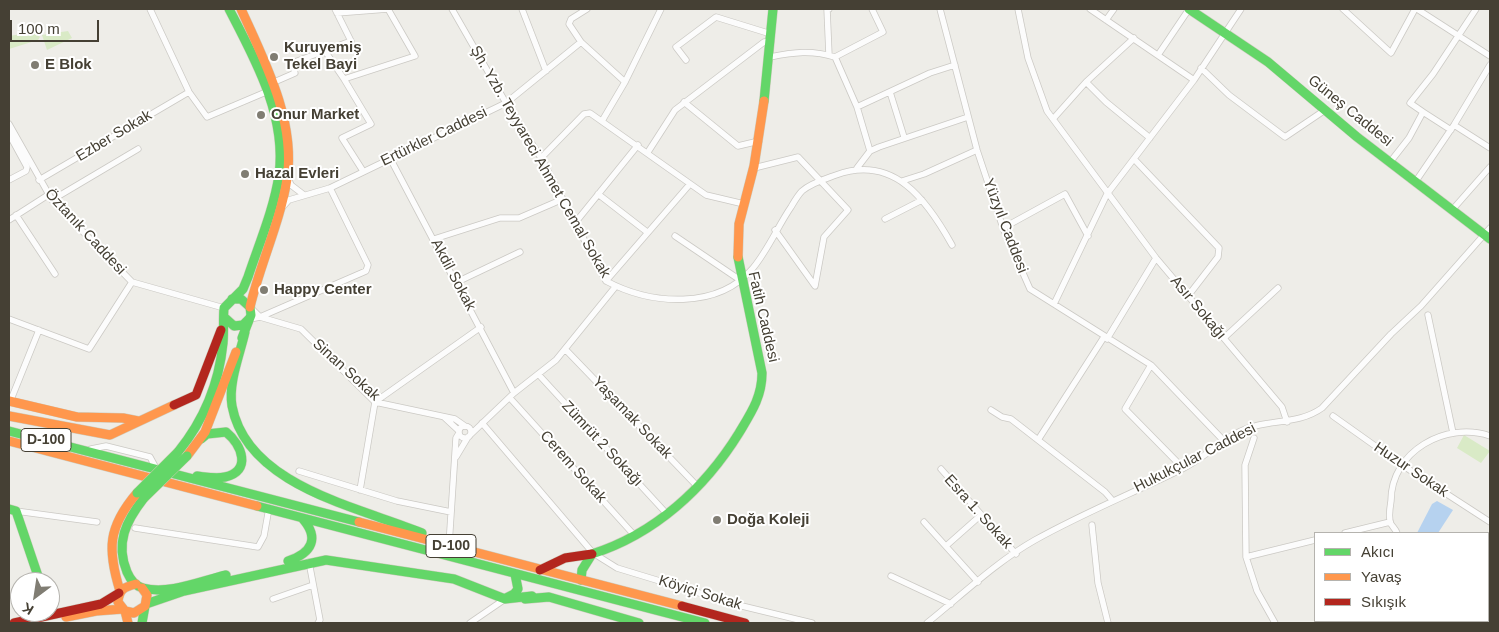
<!DOCTYPE html>
<meta charset="utf-8">
<style>
body{margin:0}
#map{position:relative;width:1499px;height:632px;overflow:hidden;background:#eeede8;font-family:Arial,sans-serif}
canvas{display:block}
.frame{position:absolute;inset:0;border:10px solid #454034;pointer-events:none}
.legend{position:absolute;left:1314px;top:532px;width:175px;height:90px;box-sizing:border-box;background:#fff;border:1px solid #b5b3ae;margin:0;padding:6px 9px;list-style:none;font-size:15px;color:#454034}
.legend li{display:flex;align-items:center;gap:10px;height:25px}
.legend b{width:25px;border:1px solid #b5b3ae}
.north{position:absolute;left:10px;top:572px;width:50px;height:50px;box-sizing:border-box;background:#fff;border:1px solid #b5b3ae;border-radius:50%;rotate:211deg;font-size:14px;font-weight:700;line-height:20px;text-align:center;color:#454034}
.north::after{content:'';display:block;margin:auto;width:18px;height:22px;background:#807d73;clip-path:polygon(50% 0,100% 100%,50% 72%,0 100%)}
.scale{position:absolute;left:10px;top:20px;width:89px;height:22px;box-sizing:border-box;border:2px solid #454034;border-top:0;padding-left:6px;font-size:15px;line-height:18px;white-space:nowrap;color:#454034;-webkit-text-stroke:4px #fff;paint-order:stroke}
</style>
<div id="map">
<canvas width="1499" height="632"></canvas>
<div class="frame"></div>
<ul class="legend">
<li><b style="height:6px;background:#63d668"></b>Akıcı</li>
<li><b style="height:6px;background:#ff974d"></b>Yavaş</li>
<li><b style="height:6px;background:#b3261e"></b>Sıkışık</li>
</ul>
<div class="north">K</div>
<div class="scale">100 m</div>
</div>
<script>
const c = document.querySelector('canvas').getContext('2d');
c.lineJoin = 'round';
function fillPath(path, color) { c.fillStyle = color; c.fill(path, 'evenodd'); }
function stroke(path, color, width, dash) { c.strokeStyle = color; c.lineWidth = width; c.lineCap = dash ? 'butt' : 'round'; c.setLineDash(dash || []); c.stroke(path); }
function label(font, color, halo, rows, align = 'center') {
  c.font = font + ' Arial,sans-serif'; c.lineWidth = 4; c.setLineDash([]); c.textBaseline = 'middle'; c.strokeStyle = halo; c.fillStyle = color; for (const [text, x, y, turn = 0] of rows) {
    c.save(); c.translate(x, y); c.rotate((+turn || 0) * Math.PI / 180); c.textAlign = isNaN(turn) ? turn : align; if (halo) c.strokeText(text, 0, 0); c.fillText(text, 0, 0); c.restore();
  }
}
fillPath(new Path2D(`
 M68,31L72,38L47,50L42,35Z
 M35,32L40,37L38,40L9,49V36Z
 M1464,435L1490,451L1481,463L1457,448Z`), '#d9eac6');
fillPath(new Path2D(`
 M1437,501L1453,510L1438,533H1417L1432,504Z`), '#b6d2ef');
const street = new Path2D(`
 M150,9L189,92L207,117L266,92
 M452,9L506,103L541,158L606,281C651,305 718,310 753,268C768,250 778,226 791,207C794,202 798,195 802,191C811,183 825,179 836,175C894,154 927,200 952,245
 M522,9L546,71
 M587,9L571,19L569,24L581,42L625,82
 M829,9H827L829,55
 M940,9L977,150L1003,228L1030,289L1151,365L1224,441
 M1018,9L1028,58L1047,111L1156,258L1282,407L1287,422
 M1090,9L1194,80
 M1343,9L1391,53L1415,9
 M1417,9L1490,56
 M337,13L388,9L415,56L344,79L371,124L342,138L363,171
 M1106,20L1114,9
 M1134,38L1086,82L1106,102L1150,138
 M325,51L344,79
 M1158,55L1189,9
 M770,57C794,52 812,50 835,57L857,107L870,151
 M835,57L883,32L872,9
 M686,60L676,47L716,17L771,34
 M1201,68L1229,95L1285,137L1325,110
 M272,83L295,73L292,63L351,41L335,9
 M890,92L904,137
 M684,102L738,146L759,141
 M857,107L930,73L955,65
 M1423,112L1410,103L1433,74L1476,9
 M1053,119L1086,82
 M602,121L625,82L661,9
 M9,124L52,200L132,282L224,308
 M1454,125L1490,148
 M9,134L27,167L26,171L9,180
 M648,152L675,110L764,42L771,41
 M390,158L514,393
 M541,158L584,114L590,113L706,195L744,204
 M1134,159L1219,248L1218,257L1188,296
 M1391,161L1409,138L1423,112L1451,130
 M754,168L798,157L848,210L824,237L815,286L775,230
 M857,168L870,151L879,147L968,117
 M288,178L291,185L304,195
 M39,180L189,92
 M902,181L924,174L977,150
 M1416,181L1454,125L1490,65
 M598,194L647,232
 M52,200L138,149
 M1453,209L1490,167
 M280,210L289,200L330,188L506,103L581,42
 M16,215L55,274
 M885,219L922,200
 M9,220L48,195
 M575,223L638,145
 M1003,228L1065,194L1088,236
 M675,236L740,280
 M434,239L500,218H519L563,199
 M606,281L690,184
 M457,282L520,252
 M1054,304L1107,194L1194,80L1241,9
 M250,307L260,317L366,271L368,265L330,188
 M1428,315L1453,433
 M9,319L89,349L132,282
 M250,319L260,317L301,329L375,402L455,419L465,426
 M1224,338L1278,288
 M1107,339L1156,258
 M565,349L698,487
 M1151,365L1125,409L1183,468
 M539,375L666,513
 M510,398L635,536
 M10,402L39,330
 M991,410L1002,417L1011,419L1105,492L1112,500
 M1333,416L1402,465L1490,522
 M445,418L459,431
 M482,423L593,553L617,568L742,606L812,623
 M459 432a6 6 0 1 1 12 0a6 6 0 1 1-12 0Z
 M470,435L514,393L556,360L616,286
 M1254,438L1245,465L1246,557L1257,591L1275,623
 M1038,440L1104,337
 M91,449L106,446L150,457L156,468
 M456,457L468,437
 M941,469L1016,554
 M299,471L397,501L451,512
 M360,490L375,402L481,327
 M16,511L97,522
 M924,522L978,582
 M1092,525L1098,583L1108,623
 M135,528L258,547L264,536L269,508
 M1345,533L1390,522
 M1397,533C1396,530 1393,527 1391,524C1388,518 1390,507 1391,501C1391,451 1446,421 1490,436
 M449,545L456,438L459,433
 M946,546L981,515
 M1246,557L1315,540
 M309,562L320,620L318,623
 M891,576L951,604
 M1488,580L1490,579
 M273,599L313,585
 M1488,603L1490,615
 M470,623L505,599
 M927,623C962,595 996,562 1035,540C1083,513 1133,493 1182,469C1203,459 1219,442 1239,432C1266,418 1297,426 1322,408L1391,334L1421,306L1490,228
 M1388,623L1390,621`);
const fast = new Path2D(`
 M1189,9L1268,62L1357,137L1490,239
 M764,101L773,9
 M232,299H241L250,307L251,315L242,338
 M224,317L234,326L243,325L249,319
 M245,332C240,354 228,383 232,406C247,486 359,507 422,533
 M9,431L359,522
 M178,452C204,420 219,384 223,343C224,331 223,320 224,308L243,289L248,277C259,244 274,209 279,175C287,116 255,59 229,9
 M197,476C206,477 216,479 225,477C252,471 242,445 226,432L207,434L201,439
 M144,498C126,521 115,543 127,572C130,579 135,586 143,588C168,595 201,581 226,575
 M257,506L705,623
 M9,509L16,511L40,582
 M592,554C655,534 705,488 739,433C751,413 762,397 762,373L738,257
 M288,561C312,553 320,538 302,518
 M581,580L582,570L592,554
 M506,598L514,594L518,589L515,574
 M505,599L532,596
 M525,599L549,597L639,623
 M146,604L184,591L326,560L454,579L505,599
 M142,623L145,606`);
const slow = new Path2D(`
 M241,9C264,60 296,121 287,179C280,223 260,264 250,307
 M738,257L739,224L754,166L764,101
 M9,401L77,417L123,418L138,421
 M9,416L110,435L174,405
 M9,441L257,506
 M187,456L205,432L236,352
 M359,522L682,606
 M136,584C124,587 119,589 118,602L125,611L134,613L145,606L147,595L142,588
 M120,591C107,549 108,527 137,493
 M125,611L128,623
 M66,617L96,611L123,609`);
const jam = new Path2D(`
 M174,405L196,395L221,330
 M540,570L565,558L592,554
 M682,606L745,623
 M14,623L101,604L119,593`);
stroke(street, '#cbc9c4', 7);
stroke(fast, '#ceccbe', 10);
stroke(slow, '#ceccbe', 10);
stroke(jam, '#ceccbe', 10);
stroke(street, '#fcfcfc', 5.5);
stroke(fast, '#63d668', 9);
stroke(slow, '#ff974d', 9);
stroke(jam, '#b3261e', 9);
const fastBridge = new Path2D(`
 M137,493L178,452
 M144,498L187,456`);
stroke(fastBridge, '#d1cbb4', 10, []);
stroke(fastBridge, '#63d668', 9);
for (const [x, y, r, color] of [
 [274,57,5,"#807d73"],
 [35,65,5,"#807d73"],
 [261,115,5,"#807d73"],
 [245,174,5,"#807d73"],
 [264,290,5,"#807d73"],
 [717,520,5,"#807d73"]
]) { const dot = new Path2D(); dot.arc(x, y, r, 0, 2 * Math.PI); c.fillStyle = color; c.fill(dot); stroke(dot, '#fff', 2); }
for (const [x, y, w] of [
 [46,440,50],
 [451,546,50]
]) { const box = new Path2D(); box.roundRect(x - w / 2, y - 11.5, w, 23, 4); c.fillStyle = '#fff'; c.fill(box); stroke(box, '#454034', 1); }
label('bold 14px', '#454034', null, [
 ["D-100",46,440],
 ["D-100",451,546]
]);
label('bold 15px', '#454034', '#fff', [
 ["Kuruyemiş",284,48],
 ["Tekel Bayi",284,65],
 ["E Blok",45,65],
 ["Onur Market",271,115],
 ["Hazal Evleri",255,174],
 ["Happy Center",274,290],
 ["Doğa Koleji",727,520]
], 'left');
label('15px', '#454034', '#fff', [
 ["Güneş Caddesi",1350,111,39],
 ["Ezber Sokak",114,136,-31],
 ["Ertürkler Caddesi",434,137,-26],
 ["Şh. Yzb. Teyyareci Ahmet Cemal Sokak",540,162,60],
 ["Yüzyıl Caddesi",1005,226,69],
 ["Öztanık Caddesi",85,232,47],
 ["Akdil Sokak",453,275,62],
 ["Asır Sokağı",1198,308,50],
 ["Fatih Caddesi",763,317,77],
 ["Sinan Sokak",346,370,42],
 ["Yaşamak Sokak",632,418,46],
 ["Zümrüt 2 Sokağı",602,444,47],
 ["Hukukçular Caddesi",1195,458,-27],
 ["Cerem Sokak",573,467,48],
 ["Huzur Sokak",1411,470,34],
 ["Esra 1. Sokak",978,512,48],
 ["Köyiçi Sokak",700,593,17]
]);
</script>
